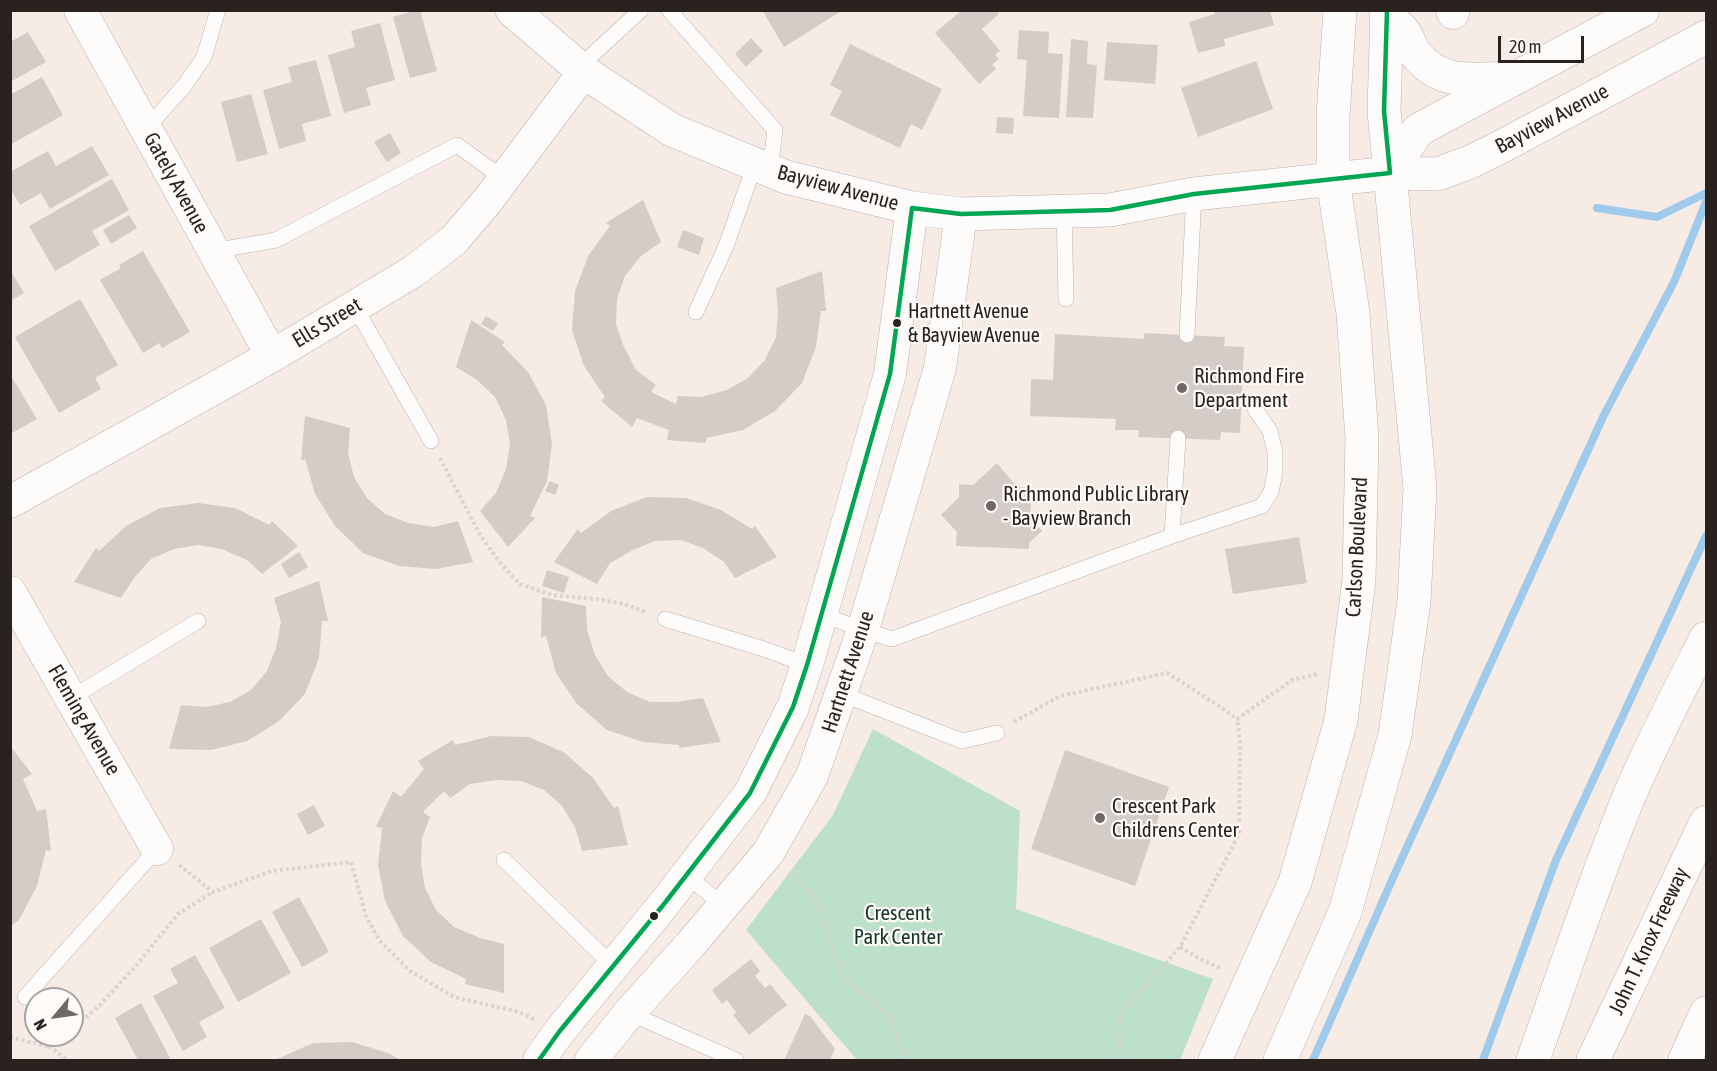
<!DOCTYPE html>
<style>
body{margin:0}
#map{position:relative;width:1717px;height:1071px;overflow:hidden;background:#f6ebe5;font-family:"Asap Condensed",sans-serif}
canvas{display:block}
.frame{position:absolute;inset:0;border:12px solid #29221e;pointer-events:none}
.north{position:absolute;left:24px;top:987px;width:60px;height:60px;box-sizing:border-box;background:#fefaf8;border:2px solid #a9a4a1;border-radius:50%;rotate:241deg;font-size:16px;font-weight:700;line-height:24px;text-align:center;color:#29221e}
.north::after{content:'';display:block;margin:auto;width:21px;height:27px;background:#716864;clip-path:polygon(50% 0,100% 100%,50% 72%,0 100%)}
.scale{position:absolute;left:1498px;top:36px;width:86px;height:27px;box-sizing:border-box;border:3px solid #29221e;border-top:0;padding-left:8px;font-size:18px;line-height:21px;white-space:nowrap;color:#29221e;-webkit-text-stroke:4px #fefaf8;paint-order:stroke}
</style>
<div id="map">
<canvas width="1717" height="1071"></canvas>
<div class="frame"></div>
<div class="north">N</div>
<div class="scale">20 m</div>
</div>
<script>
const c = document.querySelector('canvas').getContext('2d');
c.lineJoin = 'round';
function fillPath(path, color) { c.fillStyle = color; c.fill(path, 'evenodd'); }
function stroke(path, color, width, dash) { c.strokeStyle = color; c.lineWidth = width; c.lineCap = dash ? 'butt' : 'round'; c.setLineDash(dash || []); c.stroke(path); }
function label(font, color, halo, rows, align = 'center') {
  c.font = font + ' "Asap Condensed",sans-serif'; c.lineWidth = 4.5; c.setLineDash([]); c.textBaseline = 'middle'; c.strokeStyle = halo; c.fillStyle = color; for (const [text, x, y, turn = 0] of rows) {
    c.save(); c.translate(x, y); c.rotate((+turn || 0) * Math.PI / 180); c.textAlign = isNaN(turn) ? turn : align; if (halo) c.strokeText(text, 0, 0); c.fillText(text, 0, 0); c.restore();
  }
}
fillPath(new Path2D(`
 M873,729L1020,811L1016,909L1213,979L1180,1060H857L746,930L833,815Z`), '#bde0cb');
stroke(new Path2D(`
 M1597,208L1657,217L1706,193
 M1313,1060L1392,880L1603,417L1674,282L1706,202
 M1483,1060L1556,860L1706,536`), '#a0caeb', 8);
fillPath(new Path2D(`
 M417,10H420L437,71L410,78L393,17Z
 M762,10H843L784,47Z
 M962,10H996L999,14L982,29L1000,51L995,55L999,59L992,65L996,69L979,84L935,33Z
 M1214,10H1270L1274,25L1224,39L1225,46L1198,53L1189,22L1215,14Z
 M380,23L395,80L366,88L371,105L344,113L328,55L355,47L351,31Z
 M1019,30L1049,32L1048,53L1063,54L1059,118L1023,116L1027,60L1017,59Z
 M28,32L46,62L10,82V42Z
 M751,38L763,51L746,67L735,54Z
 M1071,39L1088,41L1087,64L1097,65L1093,118L1066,117Z
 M1107,42L1158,45L1155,84L1104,80Z
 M850,44L942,89L922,130L911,124L900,148L830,115L842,91L830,85Z
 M316,60L331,116L302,124L306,141L279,149L263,90L292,82L288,67Z
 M1256,61L1273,109L1198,137L1181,88Z
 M42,77L63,115L10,145V95Z
 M251,94L268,154L237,162L221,102Z
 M997,117L1014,118L1013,134L996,133Z
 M390,133L401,153L387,162L374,142Z
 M92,146L109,175L50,209L41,193L20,205L10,188V172L48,151L56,166Z
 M112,179L129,210L92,231L100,245L55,271L29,226Z
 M643,200L661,242L641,256L625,276L617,299L616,324L624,347L636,370L656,385L651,392L676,404L678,396L701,397L727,390L748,378L765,360L776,337L778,312L776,288L822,271L826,311H821L816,347L802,383L775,411L743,430L706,438V443L667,440L669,430L637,418L632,427L601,401L605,397L584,366L572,330L575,291L588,256L610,226L606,223Z
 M129,215L137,228L111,244L103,230Z
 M683,230L704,238L699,255L677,247Z
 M143,251L190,332L162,348L159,343L143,353L100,280L121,268L119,265Z
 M10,270L24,293L10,301Z
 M80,299L118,365L95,378L101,389L59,413L15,337Z
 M486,316L498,323L493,331L481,324Z
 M471,320L505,342L502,345L528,372L546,405L552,444L547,481L530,516L535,518L508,547L480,511L496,493L506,469L510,444L506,420L495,397L477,380L456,367Z
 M1144,333L1225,337L1224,346L1244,347L1240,433L1221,432L1220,440L1138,437L1139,430H1115L1116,419L1030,416L1031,379L1053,380L1055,334L1144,339Z
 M10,374L37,419L10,434Z
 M305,416L350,428L348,453L354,477L367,498L385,514L408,523L434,527L458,521L473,562L436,569L399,566L363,553L335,526L315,494L305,459L301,460Z
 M997,463L1017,487L1032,488L1030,518L1042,531L1029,543V549L956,546L957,532L941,515L959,497V484L973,485Z
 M550,481L559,485L555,495L545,491Z
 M647,497L686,498L721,510L752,529L755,526L777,557L735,578L724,562L703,548L681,540L655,541L633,550L610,563L597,584L554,562L578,529L581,533L611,511Z
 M198,503L235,508L269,525L272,521L298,546L262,574L247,560L222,549L198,545L174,549L151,559L134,578L121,598L74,582L96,548L99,551L126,526L160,508Z
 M1299,537L1307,583L1233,594L1225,549Z
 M299,552L308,567L289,578L281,564Z
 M547,570L569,577L564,593L542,586Z
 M319,581L328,621H322L319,658L305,694L278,722L247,741L211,750L169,749L181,705L206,707L230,702L251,690L267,671L276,648L281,622L274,598Z
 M542,597L586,606L587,630L595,655L608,676L627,692L650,702H676L703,698L721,742L679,748V745L643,742L607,730L577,704L556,673L546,636L541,637Z
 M491,736L529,737L565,753L593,778L614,808L618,806L628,845L582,851L575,827L562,806L544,790L521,781L496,780L470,784L450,798L444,791L423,812L430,817L422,838L421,864L425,888L436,910L454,927L480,938L504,944V993L465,984L466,979L431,962L403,936L385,901L378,865L382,828L376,827L393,791L401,797L424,769L418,761L453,740L455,745Z
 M10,746L32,774L23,779L37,811L46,809L51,851L46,850L37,886L19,920L10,927Z
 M1065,750L1169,787L1135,886L1031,849Z
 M314,805L325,826L308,835L297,814Z
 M299,897L329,952L302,967L272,912Z
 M261,919L291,973L238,1002L209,948Z
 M195,955L225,1008L199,1022L207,1037L183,1051L153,996L178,983L170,969Z
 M751,959L760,971L755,976L765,988L770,984L787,1005L749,1035L733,1015L736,1012L727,1000L722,1004L712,990Z
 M141,1003L170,1058L166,1060H138L115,1018Z
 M805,1014L810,1016L835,1049L830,1060H784Z
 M352,1042L388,1053L401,1060H275L313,1043Z`), '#d4ccc7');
const service = new Path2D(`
 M669,10L775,130L770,171
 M578,68L641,10
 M146,129L185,85L204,57L218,10
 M1064,210L1066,299
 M213,251L276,240L457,145L504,179
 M355,307L431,441
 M696,312L726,246L755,164
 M1187,335L1194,194
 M1172,536L1262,506L1271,492L1275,473V452L1270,431L1255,409
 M821,614L863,630L892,639L1172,536L1178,438
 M665,619L764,649L807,665
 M842,694L962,741L997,733
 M71,698L198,621
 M504,860L613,966
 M687,875L723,906
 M25,997L157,849
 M629,1013L736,1060`);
const minor = new Path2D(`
 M80,10L272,356
 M1452,10L1453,13
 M10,502L272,356L414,271L454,240L488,200L584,72
 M10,592L157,849
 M539,1060L559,1032L664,904L750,793L793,707L807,665L890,374L912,208
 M591,1060L629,1013L690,945L768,853L812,776L863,630L940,368L961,214`);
const tertiary = new Path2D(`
 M512,10L584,72L672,130L786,177L912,208L961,214L1110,210L1194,194L1390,173L1438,174L1470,162L1497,149L1706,37
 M1386,16C1392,21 1400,26 1404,32C1409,38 1410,47 1415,53C1440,86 1472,79 1507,78
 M1390,173L1418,130L1643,10`);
const secondary = new Path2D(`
 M1215,1060L1295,882L1341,720L1359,580L1362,438L1353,313L1333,180V116L1340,10
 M1280,1060L1345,912L1395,735L1414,601L1420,488L1384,111L1387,10`);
const motorway = new Path2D(`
 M1533,1060C1564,973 1593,884 1628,799C1651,744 1679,691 1706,638
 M1593,1060L1706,822
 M1685,1060L1706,1013`);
stroke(service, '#bbb2ad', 16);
stroke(minor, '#bbb2ad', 33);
stroke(tertiary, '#bbb2ad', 34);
stroke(secondary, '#bbb2ad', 34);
stroke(motorway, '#bbb2ad', 34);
stroke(new Path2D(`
 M440,458L480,535L501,564L520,584L551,595L596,599L624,604L646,612
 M1014,722L1060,696L1167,673L1216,704L1237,719L1292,680L1318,674
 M179,865L213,892L272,871L351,862L366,916L379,940L410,971L454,997L519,1012L534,1019
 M789,872L814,896L842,976L892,1018L904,1060
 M1180,947L1202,960L1222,969
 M72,1029L98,1007L134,968L178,914L213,892
 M65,1035L50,1047L67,1060
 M10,1037L50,1047
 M1119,1060L1120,1015L1180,947L1239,834L1240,741L1237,719`), '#d7d4d2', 4, [3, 3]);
stroke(service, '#fefcfb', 15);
stroke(minor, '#fefcfb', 32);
stroke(tertiary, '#fefcfb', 33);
stroke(secondary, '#fefcfb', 33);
stroke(motorway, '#fefcfb', 33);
stroke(new Path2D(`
 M539,1060L559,1032L664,904L750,793L793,707L807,665L890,374L912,208L961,214L1110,210L1194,194L1390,173L1384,111L1387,10`), '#00a651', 4.5);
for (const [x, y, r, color] of [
 [897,323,5,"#29221e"],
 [1182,388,6,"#716864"],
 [991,506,6,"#716864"],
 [1100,818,6,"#716864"],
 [654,916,5,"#29221e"]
]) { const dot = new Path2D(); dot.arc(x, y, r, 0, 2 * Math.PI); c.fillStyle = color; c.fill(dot); stroke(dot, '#fefaf8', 2); }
label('20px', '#29221e', '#fefaf8', [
 ["Hartnett Avenue",908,312],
 ["& Bayview Avenue",908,336]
], 'left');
label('21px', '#29221e', '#fefaf8', [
 ["Bayview Avenue",1552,119,-28],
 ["Gately Avenue",176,183,61],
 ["Bayview Avenue",838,188,15],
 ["Ells Street",327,323,-31],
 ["Carlson Boulevard",1357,547,-87],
 ["Hartnett Avenue",848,672,-72],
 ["Fleming Avenue",84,720,60],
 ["John T. Knox Freeway",1649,941,-65]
]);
label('21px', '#29221e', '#fefaf8', [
 ["Richmond Fire",1194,376],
 ["Department",1194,400],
 ["Richmond Public Library",1003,494],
 ["- Bayview Branch",1003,518],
 ["Crescent Park",1112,806],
 ["Childrens Center",1112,830]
], 'left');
label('21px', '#123728', '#fefaf8', [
 ["Crescent",898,913],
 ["Park Center",898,937]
]);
</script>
